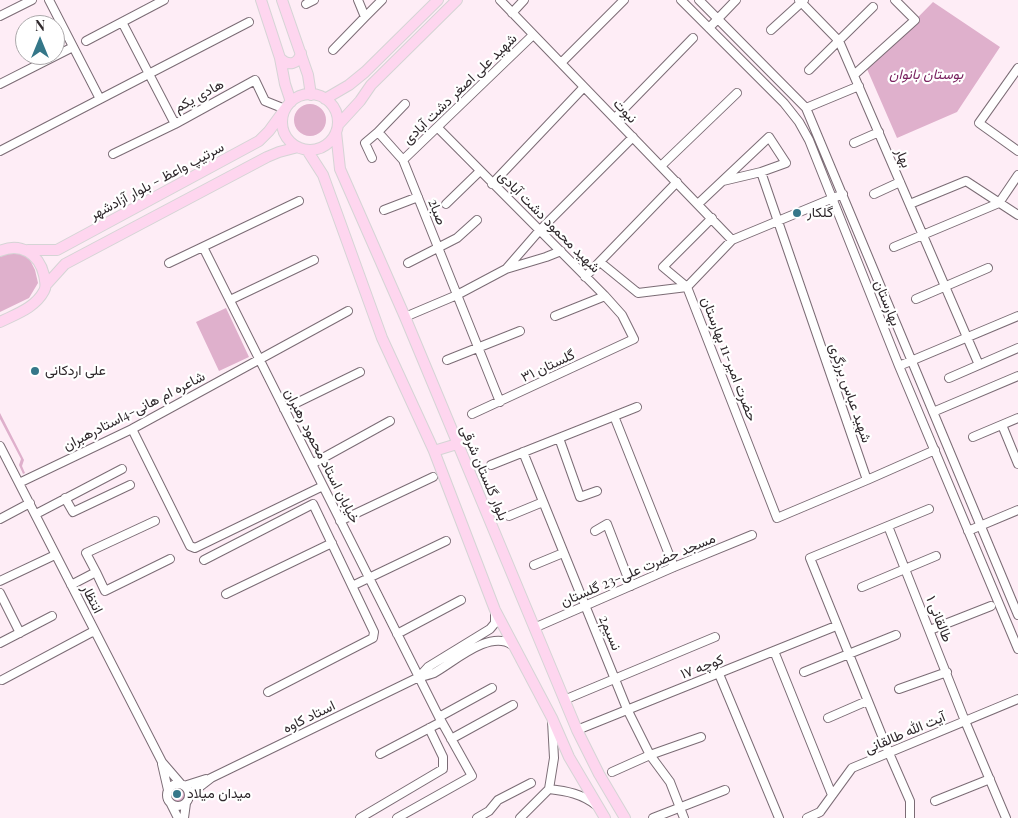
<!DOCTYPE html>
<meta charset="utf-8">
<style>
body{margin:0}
#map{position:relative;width:1018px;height:818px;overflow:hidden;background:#feedf6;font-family:"Playfair Display",serif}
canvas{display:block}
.north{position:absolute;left:15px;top:15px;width:50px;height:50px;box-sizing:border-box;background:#fff;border:1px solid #aca9ab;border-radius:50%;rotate:0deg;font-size:14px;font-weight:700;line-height:20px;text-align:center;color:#2f282c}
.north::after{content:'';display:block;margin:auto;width:18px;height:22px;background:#357789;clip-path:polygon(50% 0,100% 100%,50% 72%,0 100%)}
</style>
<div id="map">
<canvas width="1018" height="818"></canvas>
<div class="north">N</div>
</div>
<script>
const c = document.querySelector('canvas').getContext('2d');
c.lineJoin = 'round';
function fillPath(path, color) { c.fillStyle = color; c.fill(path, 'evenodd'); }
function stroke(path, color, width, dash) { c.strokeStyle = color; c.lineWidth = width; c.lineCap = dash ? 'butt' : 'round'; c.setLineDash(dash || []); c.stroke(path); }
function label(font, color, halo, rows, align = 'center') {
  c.font = font + ' "Playfair Display",Vazirmatn,serif'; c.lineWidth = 4.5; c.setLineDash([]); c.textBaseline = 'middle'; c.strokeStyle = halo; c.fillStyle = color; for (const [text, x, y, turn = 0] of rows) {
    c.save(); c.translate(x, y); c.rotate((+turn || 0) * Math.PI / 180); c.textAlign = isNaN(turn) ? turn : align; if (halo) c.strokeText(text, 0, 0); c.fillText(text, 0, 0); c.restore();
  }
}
fillPath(new Path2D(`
 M933,2L1000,47L957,112L897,138L867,69Z
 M294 120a16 16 0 1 1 32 0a16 16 0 1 1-32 0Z
 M14,250L27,254L35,270L38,283L29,298L0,312V257Z
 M226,308L249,357L219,371L196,322Z
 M0,413L24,460L22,466L25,473L23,474L19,465L21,459L0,419Z
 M168 795a9 9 0 1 1 18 0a9 9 0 1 1-18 0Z`), '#dfb0cc');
const minor = new Path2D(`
 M49,0L100,99
 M358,0L365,17L382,0
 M500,0L732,240
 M681,0L784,103L799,122L809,140L899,366L1018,649
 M699,0L806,108L1018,615
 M799,0L839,41L979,365
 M306,4L314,0
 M512,13L524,0
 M0,16L32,0
 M122,22L175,124
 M709,28L736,0
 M771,30L804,0
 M86,41L164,0
 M333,50L365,17
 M561,63L624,0
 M1018,68L979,123L1018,151
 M809,70L873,7
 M854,75L915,20L895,0
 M0,84L73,47
 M405,104L378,132L403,160L500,402
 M806,108L859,86
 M615,118L693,38
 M438,128L605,296L622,315L634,339L472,414
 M854,143L879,132
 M0,151L249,22
 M113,154L175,124L255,80L265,101L285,109
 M372,158L365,143L378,132
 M403,160L533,35
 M661,166L737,93
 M761,172L867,480L777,518L687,287L732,240L843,194
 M492,184L584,87
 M874,194L900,182
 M446,204L480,171
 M698,204L769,137L786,163L761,172L723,181
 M910,204L966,181L1018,215
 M384,210L418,197
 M203,247L439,717L472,776L397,818
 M894,247L999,203L1018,175
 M600,262L638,293L687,287
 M169,263L299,201
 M408,263L457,238L477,220
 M506,269L539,231L633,137
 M585,277L677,182
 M687,287L663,267L712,218
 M916,299L988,268
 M230,300L314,260
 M555,316L605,296
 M405,317L457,295L506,269L546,257L561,251
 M447,360L520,331
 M899,366L1018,316
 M949,378L1018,348
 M284,409L360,372
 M933,412L1018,376
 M614,416L674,567
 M1002,425L1018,464
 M132,429L190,546L195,548L323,486
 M973,437L1018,418
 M559,438L580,497L597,491
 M0,446L162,762L181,784
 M523,452L627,709L650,755L670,782L684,818
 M312,464L390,421
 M491,465L637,407
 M867,480L935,450
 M19,483L132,429L348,311
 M65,498L73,512L130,485
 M36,514L122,469
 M509,516L543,502
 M0,519L30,503
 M340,521L433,477
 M888,526L965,721L1006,818
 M595,531L607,524L631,586
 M968,531L1018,510
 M204,560L313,504L374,632L373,638L268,692
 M534,565L563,553
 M96,572L105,591L170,559
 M0,581L55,555
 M71,585L96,572L86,553L155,521
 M352,586L446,541
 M862,587L936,556
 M0,593L20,633
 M226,594L332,543
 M534,628L674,567L752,535
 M930,630L991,606
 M397,634L461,600
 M0,643L52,616
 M774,651L832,795
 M804,672L896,635
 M719,674L779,818
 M419,677L428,667L490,629L495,623V612
 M2,680L94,631
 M899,689L947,672
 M564,700L715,637
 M439,717L492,688
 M828,718L867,701
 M577,730L836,626
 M451,739L513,705
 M380,754L441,722
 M162,764L168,790
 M612,772L650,755L701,737
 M167 795a11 11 0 1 1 22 0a11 11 0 1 1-22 0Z
 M184,786L206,779
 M549,789L554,758L552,721
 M549,789C567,791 582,794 596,805
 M189,795L211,778L419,677C424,676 429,675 434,673C454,662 490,629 512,645
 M935,801L990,779
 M171,804L178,818
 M820,812L852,768L1018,699
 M184,818L186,803
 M360,818L443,769V757L429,728
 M477,818L489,811L498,800L531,783
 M520,818L549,789
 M653,818L725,790
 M807,818L820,812
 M910,818V801L889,753L810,558L929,509`);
const major = new Path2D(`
 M261,0L280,58L285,84L291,102
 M282,0L308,75L311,95
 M280,58C289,67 298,64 301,53
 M282 122a28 28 0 1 1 56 0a28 28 0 1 1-56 0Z
 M325,99L349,85L365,72L438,0
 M338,125L360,101L371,85L457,0
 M336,132L340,169L405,317L577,730L599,774L625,818
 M307,150L323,175L382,338L434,451L495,610L552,718L569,757L605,818
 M28,250H57L259,141L269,131L285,109
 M0,251C21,242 39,254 44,275C45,281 47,286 44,291C35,308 16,314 0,322
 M46,285L65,264L267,157L279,152L298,147
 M434,451L457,444`);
stroke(minor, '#7b6c75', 10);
stroke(major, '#d5d4d5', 12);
stroke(minor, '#fff', 8);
stroke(major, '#fed6ef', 10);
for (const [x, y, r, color] of [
 [797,213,5,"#357789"],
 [35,371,5,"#357789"],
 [177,794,5,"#357789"]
]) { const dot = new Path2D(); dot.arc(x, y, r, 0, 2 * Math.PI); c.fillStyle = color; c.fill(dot); stroke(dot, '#fff', 2); }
label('italic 14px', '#7a2360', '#fff', [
 ["بوستان بانوان",926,75]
]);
label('14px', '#2f282c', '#fff', [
 ["شهید علی اصغر دشت آبادی",460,89,-44],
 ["هادی یکم",199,96,-29],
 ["نبوت",625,111,46],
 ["بهار",903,158,67],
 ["سرتیپ واعظ - بلوار آزادشهر",157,181,-28],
 ["صبا2",437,212,68],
 ["شهید محمود دشت آبادی",549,222,45],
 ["بهارستان",887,303,68],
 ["حضرت امیر-11 بهارستان",729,359,69],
 ["گلستان ۳۱",548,366,-25],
 ["شهید عباس برزگری",850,393,71],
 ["شاعره ام هانی-4استادرهبران",134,411,-27],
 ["خیابان استاد محمود رهبران",322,456,63],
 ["بلوار گلستان شرقی",484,473,67],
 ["مسجد حضرت علی-23 گلستان",638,570,-23],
 ["انتظار",92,599,63],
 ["طالقانی ۱",939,619,68],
 ["نسیم2",610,633,67],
 ["کوچه ۱۷",702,667,-21],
 ["استاد کاوه",309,717,-26],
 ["آیت الله طالقانی",905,733,-23]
]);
label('14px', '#2f282c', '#fff', [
 ["گلکار",807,213],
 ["علی اردکانی",45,371],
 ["میدان میلاد",187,794]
], 'left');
</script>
